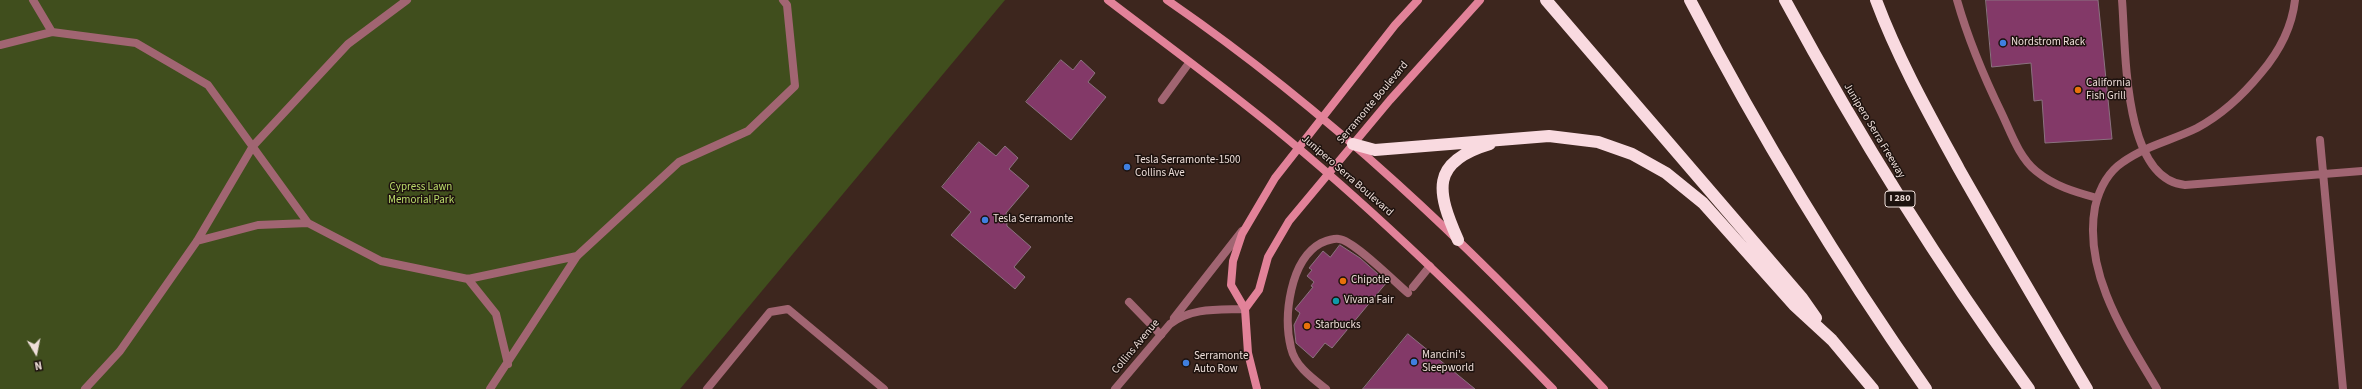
<!DOCTYPE html>
<style>
body{margin:0}
#map{position:relative;width:2362px;height:389px;overflow:hidden;background:#3d261e;font-family:"Source Sans 3",sans-serif}
canvas{display:block}
.north{position:absolute;left:16px;top:333px;width:40px;height:40px;-webkit-text-stroke:3px #1d120e;paint-order:stroke;rotate:170deg;font-size:11px;font-weight:700;line-height:16px;text-align:center;color:#eeded9}
.north::after{content:'';display:block;margin:auto;width:14px;height:18px;background:#eeded9;clip-path:polygon(50% 0,100% 100%,50% 72%,0 100%)}
</style>
<div id="map">
<canvas width="2362" height="389"></canvas>
<div class="north">N</div>
</div>
<script>
const c = document.querySelector('canvas').getContext('2d');
c.lineJoin = 'round';
function fillPath(path, color) { c.fillStyle = color; c.fill(path, 'evenodd'); }
function stroke(path, color, width, dash) { c.strokeStyle = color; c.lineWidth = width; c.lineCap = dash ? 'butt' : 'round'; c.setLineDash(dash || []); c.stroke(path); }
function label(font, color, halo, rows, align = 'center') {
  c.font = font + ' "Source Sans 3",sans-serif'; c.lineWidth = 3; c.setLineDash([]); c.textBaseline = 'middle'; c.strokeStyle = halo; c.fillStyle = color; for (const [text, x, y, turn = 0] of rows) {
    c.save(); c.translate(x, y); c.rotate((+turn || 0) * Math.PI / 180); c.textAlign = isNaN(turn) ? turn : align; if (halo) c.strokeText(text, 0, 0); c.fillText(text, 0, 0); c.restore();
  }
}
fillPath(new Path2D(`
 M0,0H1005L680,389H0Z`), '#404e1d');
const building = new Path2D(`
 M1986,0H2098L2112,139L2045,143L2042,100L2034,101L2031,63L1992,67Z
 M1061,60L1073,70L1081,60L1095,73L1088,82L1106,97L1071,140L1026,102Z
 M979,142L996,156L1005,146L1018,158L1009,169L1029,186L1006,213L1007,226L1031,247L1014,267L1025,277L1015,289L951,235L971,212L942,187Z
 M1340,245L1360,258L1387,282L1332,348L1325,343L1313,358L1296,343L1294,325L1300,313L1295,309L1313,287L1311,286L1314,282L1307,276L1312,270L1309,268L1323,251L1330,257Z
 M1408,334L1475,389H1363Z`);
fillPath(building, '#833968');
stroke(building, '#8b7280', 1);
stroke(new Path2D(`
 M33,0L52,32
 M1957,0C1968,39 1984,77 2002,114C2011,133 2019,157 2036,171C2054,186 2075,192 2097,198
 M2122,0C2126,46 2122,179 2185,185L2362,171
 M0,45L52,32L136,43L208,85L308,223L381,261L468,279L577,256
 M1162,100L1189,63
 M2320,140L2343,389
 M197,241L258,225L308,223
 M468,279L496,314L508,364
 M1413,287L1430,266
 M1129,302L1161,335
 M85,389L120,351L197,241L253,146L348,44L407,0
 M490,389L577,256L679,162L748,131L795,86L787,5L783,0
 M707,389L770,312L788,309L884,389
 M1326,389C1312,378 1295,366 1291,348C1283,316 1290,260 1321,243C1326,241 1333,238 1339,239C1353,240 1395,282 1408,293
 M2157,389C2125,335 2083,273 2095,207C2099,190 2108,172 2123,162C2145,146 2173,140 2197,128C2223,114 2243,95 2261,73C2278,53 2292,27 2295,0`), '#a16572', 8);
stroke(new Path2D(`
 M1174,318L1242,231
 M1115,389L1170,324C1193,307 1218,310 1245,309`), '#a16572', 8);
stroke(new Path2D(`
 M1108,0C1163,42 1219,83 1273,127C1372,208 1464,297 1553,389
 M1167,0C1330,112 1469,245 1604,389
 M1245,309L1259,290L1268,257L1289,221L1390,100L1480,0
 M1257,389L1248,353L1245,309L1231,285L1233,261L1242,234L1275,178L1395,25L1418,0`), '#e28299', 8);
stroke(new Path2D(`
 M1546,0L1802,298L1816,318
 M1690,0C1760,135 1839,265 1926,389
 M1785,0C1858,135 1939,265 2029,389
 M1876,0C1898,59 1929,114 1959,169C2001,243 2044,316 2087,389
 M1353,144L1375,150L1549,136L1598,142L1632,154L1666,173L1703,203L1794,305L1832,340L1873,389
 M1458,240C1437,192 1429,162 1490,144`), '#f9dae0', 12);
for (const [x, y, r, color] of [
 [2003,43,4,"#3f7fe0"],
 [2078,90,4,"#e8710a"],
 [1127,167,4,"#3f7fe0"],
 [985,220,4,"#3f7fe0"],
 [1343,281,4,"#e8710a"],
 [1336,301,4,"#0f9aa8"],
 [1307,326,4,"#e8710a"],
 [1414,362,4,"#3f7fe0"],
 [1186,363,4,"#3f7fe0"]
]) { const dot = new Path2D(); dot.arc(x, y, r, 0, 2 * Math.PI); c.fillStyle = color; c.fill(dot); stroke(dot, '#1d120e', 1.5); }
for (const [x, y, w] of [
 [1900,199,30]
]) { const box = new Path2D(); box.roundRect(x - w / 2, y - 8, w, 16, 3); c.fillStyle = '#1d120e'; c.fill(box); stroke(box, '#eeded9', 1); }
label('bold 10px', '#eeded9', null, [
 ["I 280",1900,199]
]);
label('11px', '#eeded9', '#1d120e', [
 ["Nordstrom Rack",2011,43],
 ["California",2086,84],
 ["Fish Grill",2086,97],
 ["Tesla Serramonte-1500",1135,161],
 ["Collins Ave",1135,174],
 ["Tesla Serramonte",993,220],
 ["Chipotle",1351,281],
 ["Vivana Fair",1344,301],
 ["Starbucks",1315,326],
 ["Mancini's",1422,356],
 ["Sleepworld",1422,369],
 ["Serramonte",1194,357],
 ["Auto Row",1194,370]
], 'left');
label('11px', '#eeded9', '#1d120e', [
 ["Serramonte Boulevard",1373,103,-50],
 ["Junipero Serra Freeway",1874,131,59],
 ["Junipero Serra Boulevard",1347,176,41],
 ["Collins Avenue",1136,347,-50]
]);
label('11px', '#bbdc6a', '#1d120e', [
 ["Cypress Lawn",421,188],
 ["Memorial Park",421,201]
]);
</script>
